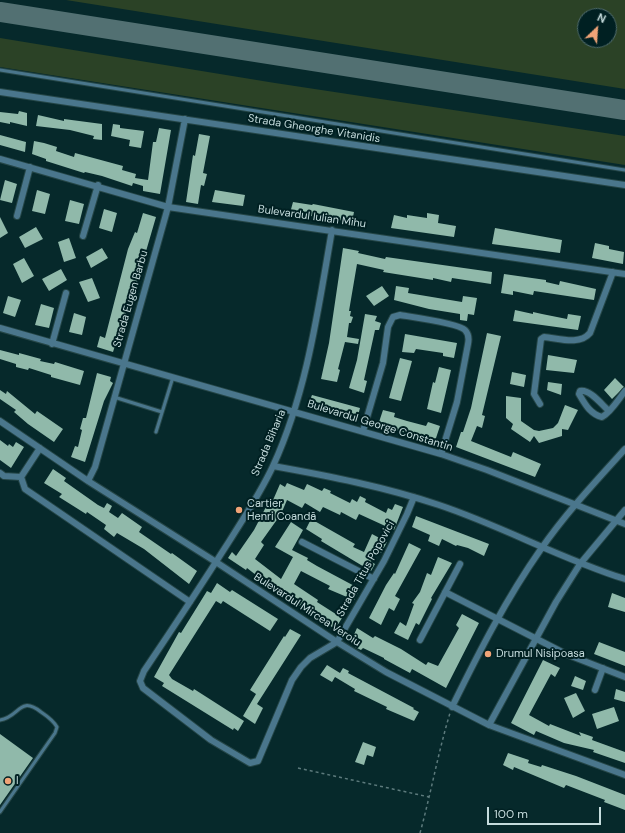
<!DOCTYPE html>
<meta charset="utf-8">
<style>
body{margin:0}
#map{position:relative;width:625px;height:833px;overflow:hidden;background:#06292b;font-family:"DM Sans",sans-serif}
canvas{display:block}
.north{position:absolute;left:577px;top:8px;width:40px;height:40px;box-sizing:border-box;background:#002022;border:1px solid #4f6b6d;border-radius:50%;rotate:25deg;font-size:11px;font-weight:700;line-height:16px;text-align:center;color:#c5dcdd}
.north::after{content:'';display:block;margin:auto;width:14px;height:18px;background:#efa377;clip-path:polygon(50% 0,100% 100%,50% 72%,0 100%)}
.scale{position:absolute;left:487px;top:807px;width:114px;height:18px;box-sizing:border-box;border:2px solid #c5dcdd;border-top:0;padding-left:5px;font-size:12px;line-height:14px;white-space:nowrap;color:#c5dcdd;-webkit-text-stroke:3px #002022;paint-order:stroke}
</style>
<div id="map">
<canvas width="625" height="833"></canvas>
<div class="north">N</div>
<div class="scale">100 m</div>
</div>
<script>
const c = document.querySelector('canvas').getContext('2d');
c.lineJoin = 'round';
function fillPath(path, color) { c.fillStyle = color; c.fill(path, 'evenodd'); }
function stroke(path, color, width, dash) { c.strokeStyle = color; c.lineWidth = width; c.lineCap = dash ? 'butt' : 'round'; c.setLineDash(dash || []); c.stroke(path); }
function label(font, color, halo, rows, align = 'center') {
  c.font = font + ' "DM Sans",sans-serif'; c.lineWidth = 4; c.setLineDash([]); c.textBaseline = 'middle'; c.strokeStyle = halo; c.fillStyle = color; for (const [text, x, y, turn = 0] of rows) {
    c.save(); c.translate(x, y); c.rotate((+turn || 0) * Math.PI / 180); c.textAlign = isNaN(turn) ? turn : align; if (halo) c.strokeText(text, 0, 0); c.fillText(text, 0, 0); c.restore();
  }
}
fillPath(new Path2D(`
 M66,0H625V89ZM585,16H609V40H585Z
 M0,38L275,83L625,136V165L0,67Z`), '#2b4226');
stroke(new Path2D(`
 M0,12L625,110`), '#527072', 20);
fillPath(new Path2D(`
 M19,111L27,113V126L10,122V124L0,122V112L18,114Z
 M38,115L64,121V119L102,124V140L93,139L94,136L70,130L36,126Z
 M113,124L120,125V128L144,131L141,148L129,146L130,140L111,136Z
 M159,128L171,130L160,194L143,191V186L133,183L132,186L102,176L85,172L84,173L46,161V159L32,154L34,141L44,143L57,147L56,151L74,157L75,153L123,166L122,170L136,174L135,178L148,180L153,142H156Z
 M199,134L210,136L203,173L207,174L204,186L201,185L198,204L186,202L193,155L195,156Z
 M0,135L26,142L25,152L0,145Z
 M5,180L17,184L12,203L0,200Z
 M37,190L50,194L45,214L32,211Z
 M215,190L245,195L243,206L212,202Z
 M70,200L84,204L79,224L65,221Z
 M293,202L312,205L313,204L354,212L352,222L290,213Z
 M104,209L117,213L112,232L99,228Z
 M143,213L156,217L135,289L131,302L129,301L120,337L118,336L113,352L97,347L100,336L105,338L128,249L135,232L137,233Z
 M427,213L439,215L438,223L456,226L454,237L391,228L394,215L407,218V215L427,218Z
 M0,217L8,233L0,238Z
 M36,227L43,239L25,248L19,237Z
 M495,228L562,240L560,253L492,244Z
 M69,238L76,258L64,262L58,242Z
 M595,243L609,246V249L624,252L623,264L592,258Z
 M102,248L108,258L91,268L86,257Z
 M343,248L359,251L358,253L385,259L386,257L492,272L491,284L452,278L451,282L433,278V280L383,272L384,270L357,264L349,311H351L350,316L353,317L351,323H349L347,337L359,339L358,344L345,342L338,369L340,370L337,382L321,379L329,343Z
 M24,258L34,276L22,283L13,264Z
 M61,269L67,280L49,291L42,279Z
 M504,274L546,280V282L559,285L560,281L596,289L594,300L534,291L533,295L513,291V295L501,293Z
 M92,278L100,298L88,302L79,282Z
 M382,286L389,296L374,306L366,296Z
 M396,286L409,288L408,293L462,302L463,296L477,298L474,315L468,314L467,321L460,320V314L429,309L394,300Z
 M8,296L21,300L15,317L3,313Z
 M41,304L54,308L49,328L35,325Z
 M515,310L533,314V312L542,314L567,319L568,314L581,316L578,330L513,321Z
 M74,313L86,317L82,335L69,332Z
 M365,314L377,316L375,321L381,323L379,330H375L364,380L367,381L364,393L349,388L357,360Z
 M487,333L501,336L482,415L485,416L482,428L477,426L471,441L511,457L513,452L541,464L535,477L456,447L461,432H463L471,408Z
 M405,334L457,343L454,358L443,356V353L416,349L414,353L402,352Z
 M0,350L19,355V353L41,359L40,361L54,364L55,362L84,371L80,385L51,377V375L29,368L28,370L16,367V364L0,359Z
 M548,355L577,360L574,373L546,370Z
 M400,358L412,361L401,401L389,398Z
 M439,367L451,370L441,413L427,409L433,382L435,383Z
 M512,372L526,375L524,387L510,384Z
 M97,373L111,377L110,381L113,383L104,401L85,462L71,457L75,446L78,447L82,430L80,429L83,418H86Z
 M615,378L624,387L612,399L604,390Z
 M548,382L562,384L561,395L547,390Z
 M0,390L6,394L7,391L35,414L37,411L63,429L54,442L28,424L14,412L16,410L0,399Z
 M312,395L360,408L357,419L308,405Z
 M506,396L521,398V421L534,430L539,431L553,428L558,423L565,405L578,410L568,430L562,429V436L539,443L534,436L530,442L511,429L513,424L506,418Z
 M383,410L395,413L394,417L407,421L426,426L428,422L440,426L435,441L378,425Z
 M0,440L8,446L9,444L13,447L16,442L24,447L11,468L0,460Z
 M53,469L66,478L64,481L98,505L104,508L107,503L112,506L109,512L118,518L122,513L142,527L139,532L171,554L172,553L197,571L189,584L144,549L117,533L114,537L104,529L106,525L87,512L86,514L59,497L62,494L44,483Z
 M287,483L304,490L307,484L322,491L324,488L331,491L330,493L350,503L352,499L357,502L360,496L366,499L365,502L386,513L388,508L392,510L395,504L403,507L394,530L359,514L356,520L341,512L340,515L323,507L320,512L305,503L302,508L287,500L281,514L261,542L264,545L255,559L281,579L293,557L275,547L291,522L303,530L292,550L308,558L307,560L317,566L360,589L354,600L328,589L330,586L301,571L294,584L318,600L317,602L342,618L335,629L294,602L293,604L247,568L246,570L228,558L232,552L236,556L254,530L267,505L270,507L280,484L285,487Z
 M416,516L489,544L484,556L468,548L457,545L456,546L442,539L439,546L428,541L430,535L412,527Z
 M311,519L355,544L353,547L364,552L372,534L387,542L381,553L376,551L371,562L375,564L371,571L321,541L322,539L306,529Z
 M409,543L421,549L395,596L400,599L394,611L389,608L381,625L369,618L386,585L394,573L395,574Z
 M438,557L452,563L431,598L432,599L419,625L416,623L408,640L394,633L400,622L406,626L414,604L412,603L420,592L427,573L431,575Z
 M217,583L230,592L232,590L278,619L270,631L223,601L221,604L216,601L169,675L172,679L193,691L194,689L244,721L238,731L234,728L233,730L162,686L164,683L154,677L179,632L181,633L207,591L211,593Z
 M612,593L625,598V612L608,607Z
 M462,614L479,623L446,688L412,669L410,673L384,659V658L363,648L361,650L355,647L357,642L352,639L357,628L373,638L375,636L401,649L426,665L428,662L438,666L459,628L456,625Z
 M290,629L301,635L257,704L263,708L255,724L243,716L256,694L250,690L284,636L285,637Z
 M599,642L625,652V666L594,654Z
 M543,660L560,668L555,677L551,674L529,715L549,726L550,724L581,736L579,732L593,737L592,740L625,752V763L593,752L594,750L564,743L536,731L534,735L511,723Z
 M327,665L340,673L343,668L349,671L348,673L414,708L413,709L419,712L414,721L386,709L387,707L354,691L355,689L335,677L332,682L320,675Z
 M575,676L586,681L583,690L571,686Z
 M616,689L625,692V702L614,699Z
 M576,693L585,711L573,718L564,698Z
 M614,707L619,721L597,729L592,714Z
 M0,734L33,758L0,805Z
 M363,742L376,747L373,757L367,755L364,765L355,762Z
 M508,753L529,760L528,763L541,767L542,765L576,776L625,795V810L604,802L605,800L566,785L564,788L514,767L513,770L503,765Z`), '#90b9aa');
const service = new Path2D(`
 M0,70L625,170
 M114,397L162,412
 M156,432L173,377
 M0,720C20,717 19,695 41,712C47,716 53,720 57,727L55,733L0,812`);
const minor = new Path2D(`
 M0,92L625,185
 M0,159L168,207L625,274
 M17,216L30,167
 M332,230C318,310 307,392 273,466C261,492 245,516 230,540C202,584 173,628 144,671L140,681L143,688L211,740L250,763L258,761L292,680L301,667L310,658L337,642L384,561L407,514L414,497
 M83,236L98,185
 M0,328L441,454L487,470L625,524
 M52,344L66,293
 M540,404L534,394L541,339L544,337C558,338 579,346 590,333L613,272
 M609,411C602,405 590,389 580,391L579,394C585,404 590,414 602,417C611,412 618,400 625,391
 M0,421L88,481L216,562L337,642L386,672L489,725L625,775
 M363,431L383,363L388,327L393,317L400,315C412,317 458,323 465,330C469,334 469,339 468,344L457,402L441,454
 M273,466C329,476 385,487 439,505C502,526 561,559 625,579
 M0,473L4,476L21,477L40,448
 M21,477L25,489L190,602
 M88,481L95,467L168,207L185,119
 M302,542L374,579
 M445,592L566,654L625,677
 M420,640L460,564
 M595,690L603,668
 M452,707C479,652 506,599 541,549C566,513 596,481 625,449
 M489,725L556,602L580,564L625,510`);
stroke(service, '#254647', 5);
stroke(minor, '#254647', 8);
stroke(new Path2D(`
 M298,768L429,797
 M420,833C431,793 438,753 450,713`), '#5c7a7c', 1.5, [3, 3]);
stroke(service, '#4a768c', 3);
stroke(minor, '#4a768c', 6);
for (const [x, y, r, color] of [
 [239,510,4,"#efa377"],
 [488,654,4,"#efa377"],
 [8,781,4,"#efa377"]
]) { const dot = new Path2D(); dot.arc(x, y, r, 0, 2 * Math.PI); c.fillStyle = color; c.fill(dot); stroke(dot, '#002022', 1.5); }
label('11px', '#c5dcdd', '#002022', [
 ["Strada Gheorghe Vitanidis",314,129,9],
 ["Bulevardul Iulian Mihu",312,217,8],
 ["Strada Eugen Barbu",131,299,-74],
 ["Bulevardul George Constantin",380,426,17],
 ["Strada Biharia",269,443,-67],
 ["Strada Titus Popovici",366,569,-61],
 ["Bulevardul Mircea Veroiu",307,610,33]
]);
label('11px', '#c5dcdd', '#002022', [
 ["Cartier",247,504],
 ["Henri Coandă",247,517],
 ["Drumul Nisipoasa",496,654],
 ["I",16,781]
], 'left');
</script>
